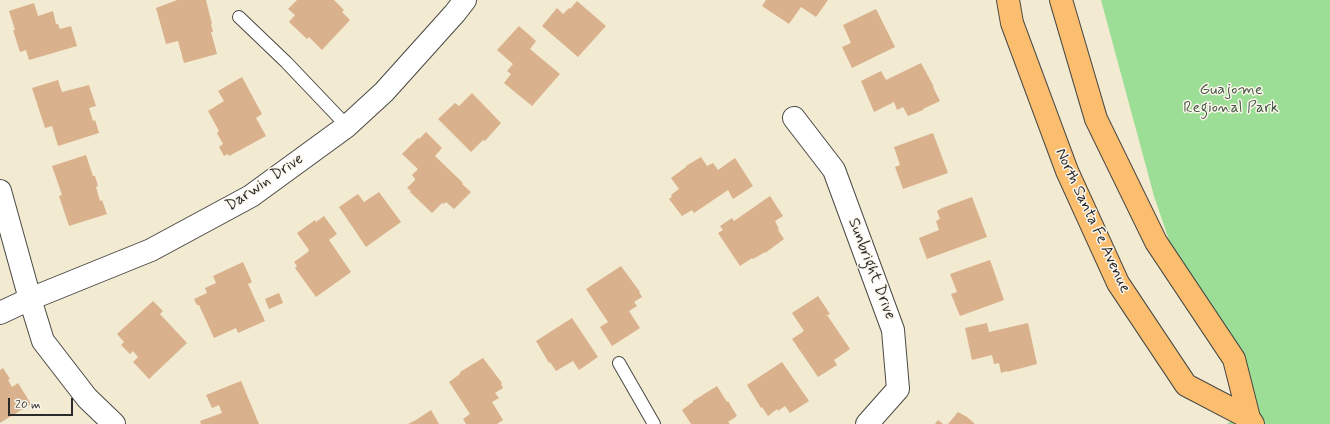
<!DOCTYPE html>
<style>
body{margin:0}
#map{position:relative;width:1330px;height:424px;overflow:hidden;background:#f3ead2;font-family:Mynerve,sans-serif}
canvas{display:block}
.scale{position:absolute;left:8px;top:398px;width:65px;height:18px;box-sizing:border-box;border:2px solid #2b2b2b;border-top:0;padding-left:5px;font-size:12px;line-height:14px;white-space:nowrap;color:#2b2b2b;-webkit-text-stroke:3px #fbf7ec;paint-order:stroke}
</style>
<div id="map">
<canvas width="1330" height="424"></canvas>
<div class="scale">20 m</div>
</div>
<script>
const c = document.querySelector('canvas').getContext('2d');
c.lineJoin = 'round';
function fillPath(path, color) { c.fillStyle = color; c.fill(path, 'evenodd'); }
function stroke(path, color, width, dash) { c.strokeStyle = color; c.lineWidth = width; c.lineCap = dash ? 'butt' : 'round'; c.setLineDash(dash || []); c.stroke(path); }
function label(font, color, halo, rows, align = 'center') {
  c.font = font + ' Mynerve,sans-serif'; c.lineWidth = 3; c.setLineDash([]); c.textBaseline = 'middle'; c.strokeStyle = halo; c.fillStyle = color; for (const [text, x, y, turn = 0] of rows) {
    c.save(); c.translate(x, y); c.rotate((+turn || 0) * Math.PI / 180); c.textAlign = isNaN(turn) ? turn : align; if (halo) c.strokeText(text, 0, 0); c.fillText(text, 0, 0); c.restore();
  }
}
fillPath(new Path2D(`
 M1101,0H1330V424H1227L1251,406L1175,258L1154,196Z`), '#9cde95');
fillPath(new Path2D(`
 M177,0H206L212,24H211L213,32H211L217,54L184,63L178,41L166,44L156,8Z
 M297,0H334L344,10L342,12L350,20L322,50L309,37L307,39L289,22L295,15L288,9Z
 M766,0H828L816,17L801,7L789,24L762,6Z
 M577,1L606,26L578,57L542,26L557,8L563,14L569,8L570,9Z
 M34,3L38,16L53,11L56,24H58L60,29L71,26L77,46L29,60L26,50L20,52L13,30H15L9,11Z
 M876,9L895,47L852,68L842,47L851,43L843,25Z
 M519,26L536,41L530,49L560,74L532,106L504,83L511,74L507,71L513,64L497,50Z
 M921,63L934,87H933L940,101L923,109V110L908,116L903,107L897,110L894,102L874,112L861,81L881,71L886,80Z
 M242,77L262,114L256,118L266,136L229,156L228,154L224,156L219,147L223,144L217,133L219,131L208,111L224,101L218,91Z
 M58,80L62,92L89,85L96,106L89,108L93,121L95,120L99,133L58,146L52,126L45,128L32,88Z
 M472,93L501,123L485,141L483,140L471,152L438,119L455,103L459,106Z
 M426,132L442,148L435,156L463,183L462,184L471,192L454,209L446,202L444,204L442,203L432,213L410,192L411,191L407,188L415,180V179L412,175L418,169L402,154L418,138L419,139Z
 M933,133L948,173L903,189L895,167L900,165L894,147Z
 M86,155L93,176H95L98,186L96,187L100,201L102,200L107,214L69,226L59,196L62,195L52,166Z
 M701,157L707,166L713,163L718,170L735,158L753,186L733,199L728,190L694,213L692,210L682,216L669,199L672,197L671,195L679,189L671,178L686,167V166Z
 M379,192L401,222L366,247L339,207L358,194L364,202Z
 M770,196L783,216L775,221L779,229L778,230L784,239L765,253V252L753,259L752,258L740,266L718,233L723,230L720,226L732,218L734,221Z
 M972,197L987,237L927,259L919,238L939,230L936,221L940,219L937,211L942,208Z
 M324,216L337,234L329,240L351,272L316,297L295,268L297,266L294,262L308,252L309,250L297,233L315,220L316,222Z
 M990,260L1004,300L960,316L951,294L957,292L950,274Z
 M243,262L252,282L248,284L265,321L238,333L236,328L214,338L199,305H197L194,299L207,293L205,288L216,283L213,276Z
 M621,266L640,292H639L642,297L634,302L637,306L629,311L640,328L612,346L600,327L608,322L586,289Z
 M279,293L283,303L269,309L265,299Z
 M818,296L830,314L827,315L850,349L834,360L837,365L818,377L792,339L804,331L792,313Z
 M153,301L163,311L160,314L187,343L149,379L133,362L138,357L133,351L130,354L121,345L124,342L117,334Z
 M572,318L598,357L579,370L573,361L556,371L550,362L549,363L536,341Z
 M987,323L989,332L1028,323L1037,364L1007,372V371L1001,373L999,363L994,364L992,355L972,360L965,328Z
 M483,358L502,383L501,384L503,388L495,393L499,398L492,402L503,420L497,424H466L463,419L470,414L449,382L460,374V372Z
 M782,362L809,401L790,413L785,406L778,411L777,409L768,416L762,407L761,408L747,385Z
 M3,368L10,379L8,380L12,387L18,383L31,404L0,423V370Z
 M241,381L259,424H201L200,421L222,413L219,405L212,408L206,395Z
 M717,386L727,402L728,401L737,416L728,422L730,424H691L682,410L693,402V401Z
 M431,410L439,424H408L416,420Z
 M958,412L967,417L975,424H948Z
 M938,420L943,424H935Z`), '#d9b18c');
const service = new Path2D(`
 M239,17L286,62L347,126
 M619,363L654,424`);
const minor = new Path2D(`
 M794,118L834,170L893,330L898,389L867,424
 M0,191L30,299L43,341L87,398L114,424`);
const tertiary = new Path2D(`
 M0,313L30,299L151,250L251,196L347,126L384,92L455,13L465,0`);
const primary = new Path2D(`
 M1008,0L1012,23L1067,171L1118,283L1186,385L1249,418
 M1061,0L1096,119L1156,242L1234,359L1249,418L1253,424`);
stroke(service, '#494844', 14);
stroke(minor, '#494844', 24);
stroke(tertiary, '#494844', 24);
stroke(primary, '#494844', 24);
stroke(service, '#fff', 12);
stroke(minor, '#fff', 22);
stroke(tertiary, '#fff', 22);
stroke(primary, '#fbbe6e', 22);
label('16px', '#475846', '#fbf7ec', [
 ["Guajome",1231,91],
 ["Regional Park",1231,109]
]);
label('16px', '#2b2b2b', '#fbf7ec', [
 ["Darwin Drive",265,183,-34],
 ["North Santa Fe Avenue",1092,221,65],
 ["Sunbright Drive",871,269,69]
]);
</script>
